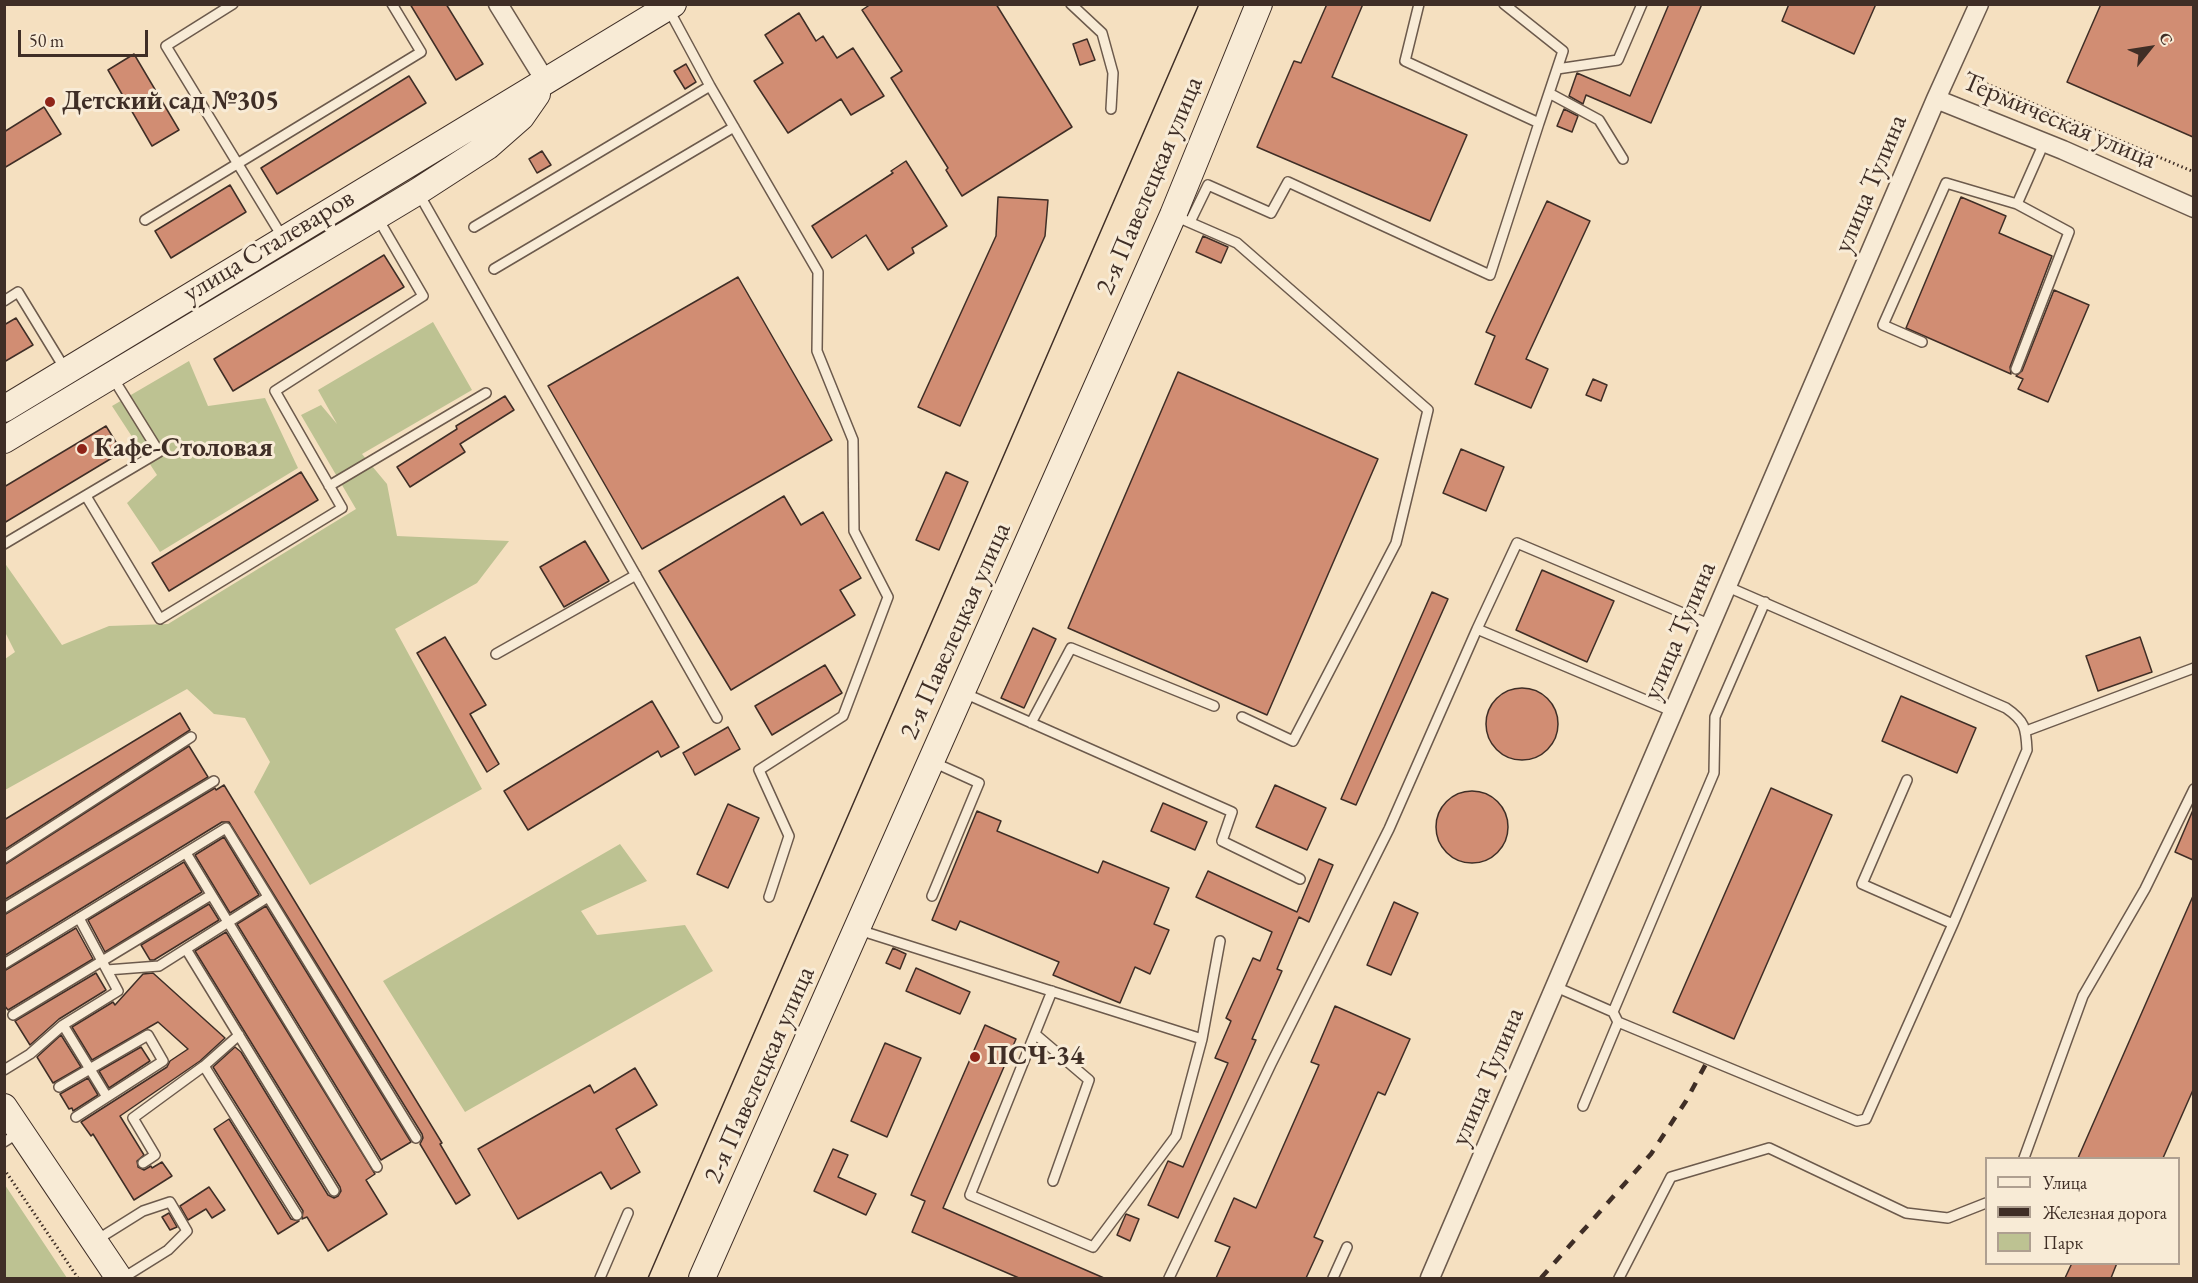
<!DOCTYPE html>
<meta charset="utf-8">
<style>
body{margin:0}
#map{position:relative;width:2198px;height:1283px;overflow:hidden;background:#f5e0c0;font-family:"EB Garamond",serif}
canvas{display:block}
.frame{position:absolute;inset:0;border:6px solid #3f2e26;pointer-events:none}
.legend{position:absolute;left:1985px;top:1157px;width:195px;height:108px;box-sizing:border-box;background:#f8ebd6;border:2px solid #ae9f90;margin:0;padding:8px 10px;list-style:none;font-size:18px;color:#3f2e26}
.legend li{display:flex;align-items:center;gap:12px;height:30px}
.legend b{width:30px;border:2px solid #ae9f90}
.north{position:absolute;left:2120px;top:18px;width:60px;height:60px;-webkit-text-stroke:4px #f8ebd6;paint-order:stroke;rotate:60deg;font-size:16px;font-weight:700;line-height:24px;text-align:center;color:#3f2e26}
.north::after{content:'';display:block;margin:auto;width:21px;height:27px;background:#3f2e26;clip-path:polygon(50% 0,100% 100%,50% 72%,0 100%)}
.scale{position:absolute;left:18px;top:30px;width:130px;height:27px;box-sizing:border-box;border:3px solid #3f2e26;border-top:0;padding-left:8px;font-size:18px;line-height:21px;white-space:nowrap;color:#3f2e26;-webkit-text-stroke:4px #f8ebd6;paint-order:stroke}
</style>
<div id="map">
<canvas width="2198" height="1283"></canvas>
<div class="frame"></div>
<ul class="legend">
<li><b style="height:8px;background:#f8ebd6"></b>Улица</li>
<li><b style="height:8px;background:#3f2e26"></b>Железная дорога</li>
<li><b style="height:16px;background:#bdc292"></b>Парк</li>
</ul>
<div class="north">С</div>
<div class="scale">50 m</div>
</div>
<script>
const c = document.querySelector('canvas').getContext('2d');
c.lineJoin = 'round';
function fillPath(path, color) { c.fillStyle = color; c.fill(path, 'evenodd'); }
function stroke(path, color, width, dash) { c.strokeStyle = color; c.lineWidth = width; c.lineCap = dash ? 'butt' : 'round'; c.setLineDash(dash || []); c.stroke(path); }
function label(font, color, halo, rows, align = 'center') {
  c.font = font + ' "EB Garamond",serif'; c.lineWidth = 6; c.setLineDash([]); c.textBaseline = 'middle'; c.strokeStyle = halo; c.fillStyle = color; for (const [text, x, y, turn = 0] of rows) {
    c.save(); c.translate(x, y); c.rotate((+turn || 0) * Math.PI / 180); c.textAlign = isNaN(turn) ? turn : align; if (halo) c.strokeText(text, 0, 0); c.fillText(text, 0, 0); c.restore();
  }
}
fillPath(new Path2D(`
 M433,322L472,390L362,454L387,484L397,536L509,541L477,583L395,629L482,789L310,885L254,792L270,762L245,718L214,714L187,689L5,790V659L15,652L5,632L4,562L62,645L109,626L168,624L356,509L301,415L321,405L337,424L318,390Z
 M189,361L208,406L265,398L298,468L160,552L127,503L157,475L112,406Z
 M620,844L647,881L581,911L597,935L685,925L713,971L465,1112L383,981Z
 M4,1185H5L67,1278H5Z`), '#bdc292');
const building = new Path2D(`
 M410,4H446L483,64L456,80Z
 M871,4H996L1072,127L962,196L946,170L948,168L891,78L902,71L862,10Z
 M1327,4H1363L1332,77L1467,135L1430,221L1257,147L1294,61L1301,63Z
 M1669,4H1702L1651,123L1586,95L1583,104L1569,96L1577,73L1630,96Z
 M1789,4H1876L1854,54L1782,21Z
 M2101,4H2193V137L2067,82Z
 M799,13L816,41L823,36L837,58L853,48L884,96L851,115L841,99L788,133L754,81L783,63L765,35Z
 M1087,39L1095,60L1080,65L1073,44Z
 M134,54L179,130L152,146L108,70Z
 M686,64L696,82L685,89L674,71Z
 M409,76L426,103L277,194L261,168Z
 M44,107L61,134L4,168V132Z
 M1564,109L1578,116L1572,132L1557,126Z
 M542,151L551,165L537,173L529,159Z
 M906,161L947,226L912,248L914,253L888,270L866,235L832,258L812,226L893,173L891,171Z
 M230,185L246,212L171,258L155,231Z
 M998,197L1048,200L1045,236L960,426L918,407L996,236Z
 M1961,197L2006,216L1999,233L2052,256L2010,367L2011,374L1906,328Z
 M1547,201L1590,221L1526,359L1548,369L1531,408L1475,384L1495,336L1486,332Z
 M1203,236L1228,247L1221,263L1196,252Z
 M384,255L404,287L233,391L214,359Z
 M738,277L832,440L642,549L548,386Z
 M2054,290L2089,305L2048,402L2018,389L2023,379L2016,376L2022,371Z
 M16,318L33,345L4,362V325Z
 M1178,372L1378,459L1267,715L1068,628Z
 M1593,379L1607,385L1601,401L1586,395Z
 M505,396L514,410L460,444L465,452L410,487L397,467L457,429L456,426Z
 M106,426L122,452L4,523V487Z
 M1461,449L1504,467L1486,511L1443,493Z
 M301,472L318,500L169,591L152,563Z
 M946,472L968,482L939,550L916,540Z
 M784,496L801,525L823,512L861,578L840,590L855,615L731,690L659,571Z
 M585,541L609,581L564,607L540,567Z
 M1542,570L1614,601L1587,662L1516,630Z
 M1432,592L1448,599L1356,805L1341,799Z
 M1033,628L1056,639L1024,708L1001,698Z
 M445,637L486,705L470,714L499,764L487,772L417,653Z
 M2140,637L2152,672L2098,691L2086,656Z
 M825,665L842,693L772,735L755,706Z
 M1486 724a36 36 0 1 1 72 0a36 36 0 1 1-72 0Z
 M1901,696L1976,728L1957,773L1882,741Z
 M652,701L679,747L661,757L658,751L528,830L504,791Z
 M180,713L190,730L4,850V820Z
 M728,727L740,749L695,775L683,753Z
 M189,746L208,777L4,900V865Z
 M224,785L442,1143L440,1144L470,1195L456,1204L420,1144L423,1138L422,1134L229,822H222L4,956V915L215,788L216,790Z
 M1275,785L1326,808L1307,850L1256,827Z
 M1771,788L1832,815L1734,1039L1673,1012Z
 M1436 827a36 36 0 1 1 72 0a36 36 0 1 1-72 0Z
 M1163,803L1207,822L1195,850L1151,831Z
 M728,804L759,818L728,888L697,874Z
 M2193,810V860L2175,852Z
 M977,811L1001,821L997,831L1098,873L1103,861L1169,888L1154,924L1169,930L1150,974L1135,967L1120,1003L1053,975L1059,962L960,921L956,930L932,920Z
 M224,837L259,895L230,913L195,855Z
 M1319,859L1333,865L1309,922L1299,917L1277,969L1282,971L1252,1039L1256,1040L1178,1218L1148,1205L1168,1161L1183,1167L1228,1063L1215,1058L1231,1021L1226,1018L1253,958L1260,961L1272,932L1196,897L1208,871L1297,912Z
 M184,862L202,892L105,952L88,920Z
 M2193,896V1090L2163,1158H2078Z
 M1394,902L1418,913L1391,975L1367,965Z
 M209,904L219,920L154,960H150L141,945Z
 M266,906L411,1142L381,1160L237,924Z
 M76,928L93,959L8,1010L4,1005V971Z
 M226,932L375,1174L366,1180L387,1214L328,1251L307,1217L302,1219L303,1211L213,1067L235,1047L241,1052L328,1195L334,1198L338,1196L341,1191L340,1187L195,951Z
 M893,948L906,954L900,969L886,963Z
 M916,968L970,992L960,1014L906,991Z
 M96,973L106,990L59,1019L30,1045L15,1021Z
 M153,973L225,1038L200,1061L120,1116L144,1155L137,1161L138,1167L144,1170L151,1166L152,1168L162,1162L172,1176L134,1200L93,1134L91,1136L81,1122L167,1067L170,1061L188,1049L158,1022L92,1060L72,1027L113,1002L115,1005L143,974Z
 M1335,1006L1410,1039L1385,1095L1378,1092L1314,1237L1323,1241L1306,1278H1216L1230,1247L1215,1241L1234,1198L1256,1208L1319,1065L1311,1062Z
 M985,1025L1016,1039L943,1208L1104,1278H1019L912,1232L925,1201L911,1195Z
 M61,1035L81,1067L53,1083L37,1057Z
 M885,1043L921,1058L887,1137L851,1121Z
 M141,1047L150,1061L109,1088L99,1071Z
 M635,1068L657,1105L616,1129L640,1172L611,1189L601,1172L518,1219L478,1149L590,1085L594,1093Z
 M88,1078L98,1095L73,1111L72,1108L69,1109L60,1094Z
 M229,1119L291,1219L299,1221L278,1234L214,1129Z
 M833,1149L848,1155L838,1177L876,1194L866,1215L814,1191Z
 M209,1187L225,1210L212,1218L206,1209L188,1220L180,1206Z
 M169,1213L177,1227L170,1230L162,1217Z
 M1126,1214L1139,1219L1130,1241L1117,1235Z
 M2072,1263H2117L2111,1278H2065Z`);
fillPath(building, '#d18d73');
stroke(building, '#3f2e26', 1.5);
const lane = new Path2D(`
 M233,4L166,46L283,238
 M1071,4L1102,33L1113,73L1111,109
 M1504,4L1563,51L1539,123
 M669,10L710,86L818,272L817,351L853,440L854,531L888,597L843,716L759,770L789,836L769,897
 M1557,69L1618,60L1642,4
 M1549,93L1599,120L1623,159
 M419,194L717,718
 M1175,216L1237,243L1428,410L1396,543L1293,741L1242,717
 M145,220L421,52L392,4
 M1190,222L1208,185L1271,213L1288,182L1490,275L1539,123L1405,61L1419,4
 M474,227L710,86
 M494,269L734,127
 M4,301L18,292L65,369
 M1922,342L1883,325L1946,183L2017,204
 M2016,369L2069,232L2017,204L2044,143
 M329,486L486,393
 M86,496L160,619L342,508L275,391L423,296L377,217
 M4,544L159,452L113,378
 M1477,629L1517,543L1711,625
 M496,654L636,575
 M964,693L1232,812L1222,841L1300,879
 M1031,723L1071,648L1214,706
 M2026,731L2194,668
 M1907,780L1862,884L1953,924
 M186,853L377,1167
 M4,858L191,737
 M932,896L979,783L933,762
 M4,908L214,781
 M859,930L1202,1039
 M186,949L334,1191
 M4,964L226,828L416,1138
 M107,970L159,966L268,897
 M1556,987L1613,1012L1618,1022L1857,1121L1866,1119L1953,924L2027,750C2026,728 2025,721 2006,708L1728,587
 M1052,991L970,1195L1093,1247L1176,1136L1202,1039L1220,941
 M1613,1012L1714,773L1715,717L1765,602
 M13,1015L211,895
 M63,1025L107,1097
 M1035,1034L1089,1080L1053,1181
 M204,1066L297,1215
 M4,1070L30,1054L63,1025L118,991L79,918
 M59,1087L148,1035L163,1061L76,1117
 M1583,1106L1618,1022
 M4,1142L20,1132
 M2024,1158L2083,996L2145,889L2194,789
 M143,1163L155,1155L133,1118L204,1066L239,1035
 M95,1241L143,1211L170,1202L187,1231L168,1250L123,1278
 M600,1278L628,1213
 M1169,1278L1271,1064L1389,829L1477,629L1674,712
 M1333,1278L1347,1247
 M1619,1278L1671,1177L1769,1148L1906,1213L1948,1218L1986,1203`);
const street = new Path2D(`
 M498,4L546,82
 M1936,99L2063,150L2194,208
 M1430,1278L1936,99L1979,4`);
const secondary = new Path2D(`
 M4,409L673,4
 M4,440L417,192L488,146L521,117L537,94
 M4,1107L119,1278
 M702,1278L1173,215L1259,4`);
stroke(lane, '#6c5a4c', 12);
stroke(street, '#6c5a4c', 21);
stroke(secondary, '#3f2e26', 28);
stroke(new Path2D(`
 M1966,75L2194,172
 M4,1169L78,1278`), '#3f2e26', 3, [1.5, 3]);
stroke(lane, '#f8ebd6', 9);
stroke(street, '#f8ebd6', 18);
stroke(secondary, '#f8ebd6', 26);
stroke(new Path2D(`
 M648,1278L1199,4`), '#3f2e26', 1.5);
stroke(new Path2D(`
 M1541,1278L1651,1154L1686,1101L1708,1060`), '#3f2e26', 4.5, [10, 10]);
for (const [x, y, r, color] of [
 [50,102,6,"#8f2418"],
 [82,449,6,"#8f2418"],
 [975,1057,6,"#8f2418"]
]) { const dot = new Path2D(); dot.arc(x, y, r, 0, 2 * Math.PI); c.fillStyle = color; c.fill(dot); stroke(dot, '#f8ebd6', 2); }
label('bold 27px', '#3f2e26', '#f8ebd6', [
 ["Детский сад №305",62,102],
 ["Кафе-Столовая",94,449],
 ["ПСЧ-34",987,1057]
], 'left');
label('27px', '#3f2e26', '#f8ebd6', [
 ["Термическая улица",2059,121,23],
 ["улица Тулина",1871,184,-67],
 ["2-я Павелецкая улица",1150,186,-67],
 ["улица Сталеваров",269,246,-31],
 ["2-я Павелецкая улица",956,631,-66],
 ["улица Тулина",1680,631,-67],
 ["2-я Павелецкая улица",760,1075,-66],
 ["улица Тулина",1488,1077,-67]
]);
</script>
